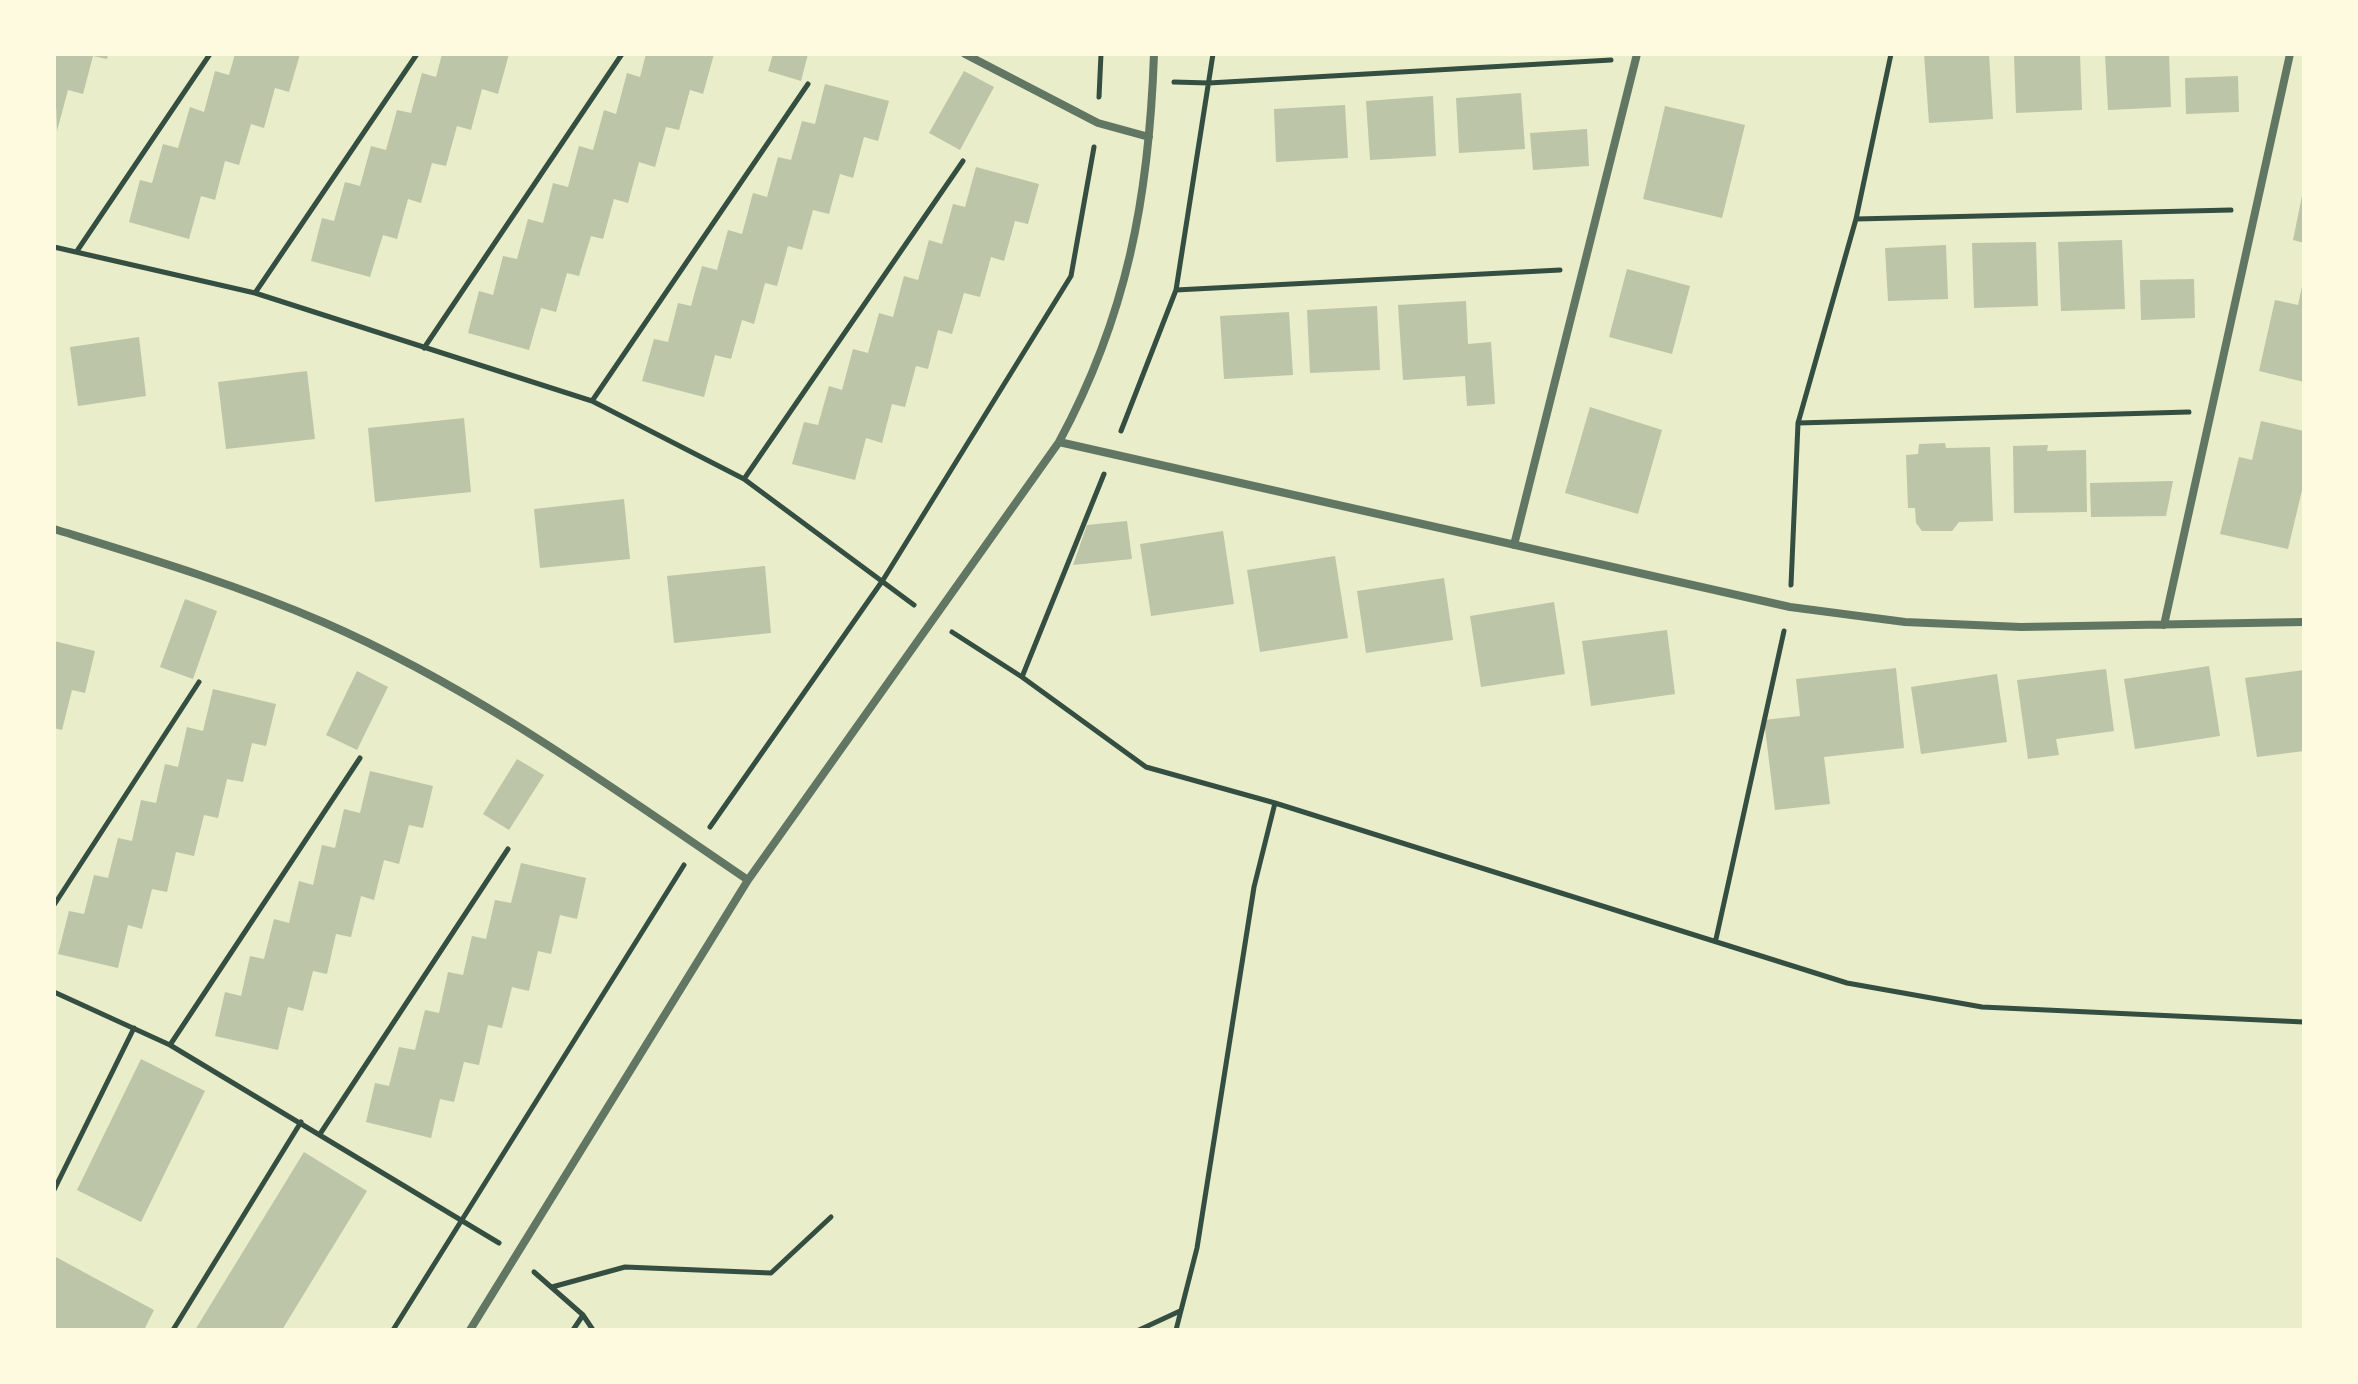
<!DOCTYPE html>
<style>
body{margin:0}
#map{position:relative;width:2358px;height:1384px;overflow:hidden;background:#e9edc9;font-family:"Asap Condensed",sans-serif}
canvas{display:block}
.frame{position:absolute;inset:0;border:56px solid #fefae0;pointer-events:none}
</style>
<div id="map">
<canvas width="2358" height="1384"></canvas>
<div class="frame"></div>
</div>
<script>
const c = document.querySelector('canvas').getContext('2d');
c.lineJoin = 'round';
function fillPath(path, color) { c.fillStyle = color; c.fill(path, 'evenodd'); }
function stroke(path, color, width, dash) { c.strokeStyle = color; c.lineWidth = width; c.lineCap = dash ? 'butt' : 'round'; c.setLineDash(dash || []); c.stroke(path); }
fillPath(new Path2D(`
 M54,54H108L107,59L93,56L83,94L68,90L57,131Z
 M235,54H300L289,92L275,88L264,128L251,124L239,165L225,161L215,200L201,196L189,239L129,222L140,180L152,183L163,144L178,148L190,107L204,112L215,71L229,75Z
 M442,54H509L498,94L482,89L471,130L457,126L446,166L432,163L421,203L408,199L397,239L383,235L370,277L311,261L322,218L334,221L345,182L360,186L371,146L386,150L397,110L411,113L422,73L436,77Z
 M646,54H714L703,94L690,90L679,130L666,127L655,167L639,162L628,203L614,199L603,239L591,236L579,276L567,273L556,312L541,308L529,350L468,333L479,291L493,295L503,256L517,259L528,219L543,223L553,183L568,187L579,146L593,150L604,110L616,114L627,73L640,77Z
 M773,54H808L801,81L768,71Z
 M1924,54H1989L1993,119L1929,123Z
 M2014,54H2080L2082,110L2016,113Z
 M2105,54H2169L2171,107L2108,110Z
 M964,71L994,87L960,150L929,133Z
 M2238,76L2239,112L2186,114L2185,78Z
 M825,84L889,101L878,141L864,137L853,178L840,174L829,214L813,210L802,250L788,246L777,286L765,283L754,324L742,320L731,359L715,355L704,397L642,381L654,339L668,342L678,303L691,306L702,266L717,270L728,230L742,234L753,193L767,197L778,157L791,160L802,121L815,124Z
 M1521,93L1525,149L1459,153L1456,98Z
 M1433,96L1436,156L1370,160L1366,101Z
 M1345,105L1348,158L1276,162L1274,109Z
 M1665,106L1745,125L1722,218L1643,199Z
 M1587,129L1589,166L1533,170L1530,133Z
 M976,167L1039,184L1028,224L1015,221L1004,261L991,257L980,297L964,293L952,334L938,330L928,369L916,366L905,407L892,404L882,443L866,438L855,480L792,464L804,422L818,425L829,386L842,390L853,349L868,353L879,313L893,317L904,276L918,280L929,240L942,244L953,204L965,207Z
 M2303,191H2304V243L2293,240Z
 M2122,240L2125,309L2061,311L2058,242Z
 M2036,242L2038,306L1974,308L1972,243Z
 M1946,245L1948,299L1888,301L1885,248Z
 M1627,269L1690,286L1672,354L1609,337Z
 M2194,279L2195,318L2141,320L2140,280Z
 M2303,282H2304V382L2259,371L2275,300L2298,305Z
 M1466,301L1468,344L1491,342L1495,404L1467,406L1465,376L1403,380L1398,305Z
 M1377,306L1380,370L1310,373L1307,310Z
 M1289,312L1293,375L1224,379L1220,316Z
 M139,337L146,396L78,406L70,347Z
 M307,371L315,439L226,449L218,382Z
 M1590,407L1662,430L1638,514L1565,493Z
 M464,418L471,492L375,502L368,428Z
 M2261,421L2304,431V482L2288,549L2220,534L2239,457L2252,460Z
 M1945,443L1946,448L1990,447L1993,521L1959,522L1952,531H1922L1916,523L1915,508H1908L1906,455L1918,454L1919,444Z
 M2048,445L2047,451L2086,450L2087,512L2014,513L2013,446Z
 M2173,481L2166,516L2091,517L2090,483Z
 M624,499L630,559L540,568L534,509Z
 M1127,521L1132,559L1073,565L1087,525Z
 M1223,531L1234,604L1151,616L1140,544Z
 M1335,556L1348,638L1260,652L1247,570Z
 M765,566L771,633L674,643L667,576Z
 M1444,578L1453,640L1366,653L1357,591Z
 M185,599L217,611L193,679L160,667Z
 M1554,602L1565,674L1481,687L1470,616Z
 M1667,630L1675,694L1591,706L1582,641Z
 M54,641L95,651L85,693L72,690L62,730L54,728Z
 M2209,666L2220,736L2135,749L2124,679Z
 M1896,668L1904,748L1824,757L1830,804L1775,810L1764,720L1800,716L1796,679Z
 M2106,669L2114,731L2056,739L2059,755L2028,759L2017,680Z
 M2304,670V751L2257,757L2245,678Z
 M357,671L388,687L357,750L326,735Z
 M1997,674L2007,742L1921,754L1911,687Z
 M213,689L276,704L266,746L252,743L243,782L227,779L218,818L204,815L194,856L176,852L167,892L152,889L142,929L128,925L118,968L58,954L69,911L84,914L94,875L108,878L118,838L132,841L141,800L156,803L165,764L178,767L187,727L203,731Z
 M517,759L544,775L509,830L483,814Z
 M370,771L433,786L423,828L409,825L399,864L384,860L374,900L361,896L351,937L336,934L327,974L313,971L303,1011L288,1007L278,1050L215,1036L225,992L241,996L250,956L264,959L274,919L289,923L299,881L313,885L322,845L335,848L344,809L360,813Z
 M521,863L586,878L577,919L560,915L551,954L538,951L529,991L512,987L502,1028L488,1025L479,1065L464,1062L454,1102L440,1099L431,1138L366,1122L375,1083L389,1086L399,1047L415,1050L425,1010L439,1013L448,972L463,975L472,936L486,939L495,900L511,903Z
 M141,1059L205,1091L141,1222L77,1190Z
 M304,1152L367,1191L329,1253L282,1330H195Z
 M54,1256L154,1310L144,1330H54Z`), '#bcc5a7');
stroke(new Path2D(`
 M1174,82L1209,83L1611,60
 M1099,97L1101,54
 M1856,219L2231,210
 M54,247L255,293L592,401L744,479L914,605
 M77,251L210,54
 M1176,290L1560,270
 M255,293L417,54
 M424,348L622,54
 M592,401L808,84
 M1798,423L2189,412
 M1121,431L1176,290L1213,54
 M744,479L963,161
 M1791,585L1798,423L1856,219L1891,54
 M952,632L1022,677L1146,767L1275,803L1847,983L1982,1007L2304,1022
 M1022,677L1104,474
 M710,827L883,580L1071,276L1094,147
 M54,905L199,682
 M1716,939L1784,631
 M54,992L170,1045L499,1243
 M170,1045L360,758
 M320,1134L508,849
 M54,1190L134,1028
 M534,1272L583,1315L573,1330
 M552,1287L625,1267L771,1273L831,1217
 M583,1315L593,1330
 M173,1330L301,1122
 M393,1330L684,865
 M1139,1330L1180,1311
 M1176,1330L1197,1248L1254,887L1275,803`), '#344e41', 5);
stroke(new Path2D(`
 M965,54L1098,123L1149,137
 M1059,442L1790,607L1905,622L2021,627L2304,622
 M54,529C145,557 236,584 323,622C475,688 611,787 748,880
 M1514,545L1637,54
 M2164,625L2290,54
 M470,1330L748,880L1059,442C1127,316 1149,197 1154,54`), '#617663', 8);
</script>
